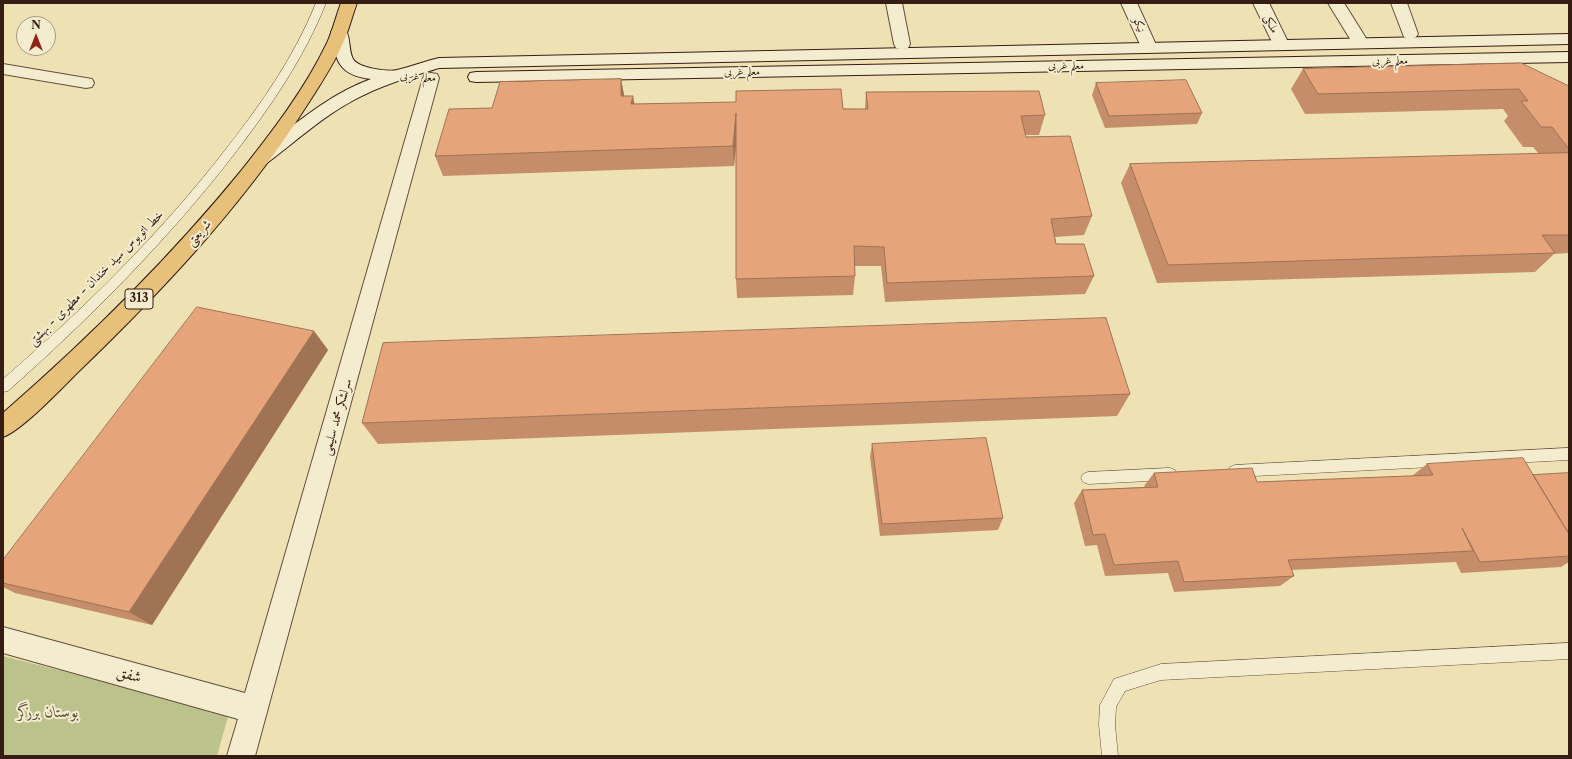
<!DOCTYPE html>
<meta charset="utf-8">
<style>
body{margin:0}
#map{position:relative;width:1572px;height:759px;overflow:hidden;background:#eee2b5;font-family:"Libre Caslon Text",serif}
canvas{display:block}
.frame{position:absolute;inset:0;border:4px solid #361d13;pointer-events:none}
.north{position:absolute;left:16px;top:16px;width:40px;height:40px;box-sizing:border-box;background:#f4eccf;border:1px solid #a89984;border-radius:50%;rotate:0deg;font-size:11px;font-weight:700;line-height:16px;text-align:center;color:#361d13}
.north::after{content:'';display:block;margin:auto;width:14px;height:18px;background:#8f2418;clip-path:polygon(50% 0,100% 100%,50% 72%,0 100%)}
</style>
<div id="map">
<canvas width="1572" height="759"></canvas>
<div class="frame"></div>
<div class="north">N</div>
</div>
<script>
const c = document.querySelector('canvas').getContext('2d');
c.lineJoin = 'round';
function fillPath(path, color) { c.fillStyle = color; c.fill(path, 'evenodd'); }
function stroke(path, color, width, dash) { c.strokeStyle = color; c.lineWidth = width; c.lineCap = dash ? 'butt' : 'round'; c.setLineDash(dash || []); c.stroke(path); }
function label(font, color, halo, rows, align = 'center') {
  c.font = font + ' "Libre Caslon Text",Amiri,serif'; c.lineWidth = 4; c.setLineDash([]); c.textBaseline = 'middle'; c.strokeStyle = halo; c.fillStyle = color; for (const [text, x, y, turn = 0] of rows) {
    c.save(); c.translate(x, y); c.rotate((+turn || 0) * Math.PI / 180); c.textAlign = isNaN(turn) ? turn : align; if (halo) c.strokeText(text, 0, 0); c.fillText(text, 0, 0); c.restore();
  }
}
fillPath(new Path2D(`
 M3,656L229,713L217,756H3Z`), '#bcc28b');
const service = new Path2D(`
 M316,3H326C304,58 271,106 235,153C168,240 90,318 8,391L3,392V379C84,309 160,234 226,149C262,103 294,57 316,3Z
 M1569,448V460L1235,477L1230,475L1228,471L1230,467L1235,465Z
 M1170,468L1175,470L1177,474L1175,478L1170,480L1088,484L1083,482L1081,478L1083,474L1088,472Z
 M1569,643V659L1161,680L1125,691L1116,707L1115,725L1118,756H1102L1099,725L1100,705L1114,679L1161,664Z`);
const minor = new Path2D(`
 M886,3H902L910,44L908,48L902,49L896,48L894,44Z
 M1121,3H1137L1157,47L1155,51L1149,52L1143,51Z
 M1253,3H1269L1289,44L1287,48L1281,49L1275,48Z
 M1328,3H1344L1369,43L1367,47L1361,48L1355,47Z
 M1391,3H1407L1418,34L1416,37L1410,39L1404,37Z
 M3,64L86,78L92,79L94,83L92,87L86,88L3,74Z
 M431,73L437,74L439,78L255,756H227L238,719L3,653V627L245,693L423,78L425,74Z`);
const secondary = new Path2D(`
 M339,27L345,29C351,37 348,49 353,59C358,68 387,72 397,70C411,67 425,61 439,58L1569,34V44L439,68C410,77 381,85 354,100C322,117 295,142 267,163L261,165L255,163L252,159L255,155C292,127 327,95 371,79C338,75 336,61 331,32L333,29Z
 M1569,52V62L476,82L470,81L468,77L470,73L476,72Z`);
const primary = new Path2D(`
 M341,3H357C352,16 349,30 343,43C331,70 314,94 298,119C236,213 157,296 76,374C60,390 22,430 3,437V413C88,339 169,259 241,171C272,132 305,89 327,43C333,30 336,16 341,3Z`);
stroke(service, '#644e3c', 1);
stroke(minor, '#644e3c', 2);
stroke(secondary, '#361d13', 2);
stroke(primary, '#361d13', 2);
fillPath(service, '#f4eccf');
fillPath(minor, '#f4eccf');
fillPath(secondary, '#f4eccf');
fillPath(primary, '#e7c17a');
fillPath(new Path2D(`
 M1303,69L1569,86V253L1554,254L1535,272L1157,283L1121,183L1130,164L1539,154L1533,147H1523L1504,121L1508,116L1503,109L1305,114L1291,89Z
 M1096,83L1202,113L1197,124L1105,128L1092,95Z
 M866,92L1045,115L1039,135H1026V137L1092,216L1084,235L1055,237L1056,244L1094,276L1085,294L885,302L881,266H855V276L853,295L737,298L736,279V147L734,166L443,176L435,156L624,96L635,104L865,109Z
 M314,331L328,350L152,625L15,593L3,587V560Z
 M1130,394L1117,416L378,444L362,423Z
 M872,444L1003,518L998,530L880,536L870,457Z
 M1427,464L1533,475L1569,473V562L1561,567L1461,573L1456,562H1455L1292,570L1294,576L1280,586L1174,592L1168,573L1105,576L1097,545L1085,546L1074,503L1082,490L1145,487L1144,486L1154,473L1257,482L1412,476Z`), '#c58d69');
fillPath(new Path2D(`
 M621,79L625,99L621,96Z
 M633,96L637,117L631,104Z
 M736,113L737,133L734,166L733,146Z
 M314,331L328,350L152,625L129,612Z`), '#a07355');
const building = new Path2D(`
 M1521,63L1569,86V149L1552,127H1541L1521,101H1528L1519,89L1318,94L1303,69Z
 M621,79V96H633L631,104L736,102V91L841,89L843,109H868L866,92L1039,91L1045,115L1021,116L1026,137L1070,136L1092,216L1051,219L1056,244H1084L1094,276L887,283L884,247L854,246L855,276L736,279V113L733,146L435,156L449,109L492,108L500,82Z
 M1186,80L1202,113L1109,116L1096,83Z
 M1569,153V235H1542L1555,253L1168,265L1130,164Z
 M197,307L314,331L129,612L3,583V560Z
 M1106,318L1130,394L362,423L383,343Z
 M986,438L1003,518L882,524L872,444Z
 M1523,458L1569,534V556L1480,562L1462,528L1473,551L1288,560L1294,576L1184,582L1178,561L1114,565L1105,534L1093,535L1082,490L1158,487L1154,473L1252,468L1257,482L1433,475L1427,464Z
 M1569,473V534L1533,475Z`);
fillPath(building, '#e5a47a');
stroke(building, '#a07355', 1);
label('11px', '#361d13', '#f4eccf', [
 ["ملکی",1271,24,64],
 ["نیکو",1139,25,66],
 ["معلم غربی",1390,61,-1],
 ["معلم غربی",1066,66],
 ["معلم غربی",742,72,-1],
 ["معلم غربی",418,77,4]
]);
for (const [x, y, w] of [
 [139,299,28]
]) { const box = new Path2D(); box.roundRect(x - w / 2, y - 10, w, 20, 3); c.fillStyle = '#f4eccf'; c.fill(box); stroke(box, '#361d13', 1); }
label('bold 12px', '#361d13', null, [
 ["313",139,299]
]);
label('13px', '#361d13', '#f4eccf', [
 ["شریعتی",199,233,-49],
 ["خط اتوبوس سید خندان - مطهری - بهشتی",96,278,-45],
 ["سرلشکر محمد سلیمی",337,417,-74]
]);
label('16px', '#361d13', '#f4eccf', [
 ["شفق",129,675,15]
]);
label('italic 16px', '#5e4f37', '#f4eccf', [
 ["بوستان برزگر",48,712]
]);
</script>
